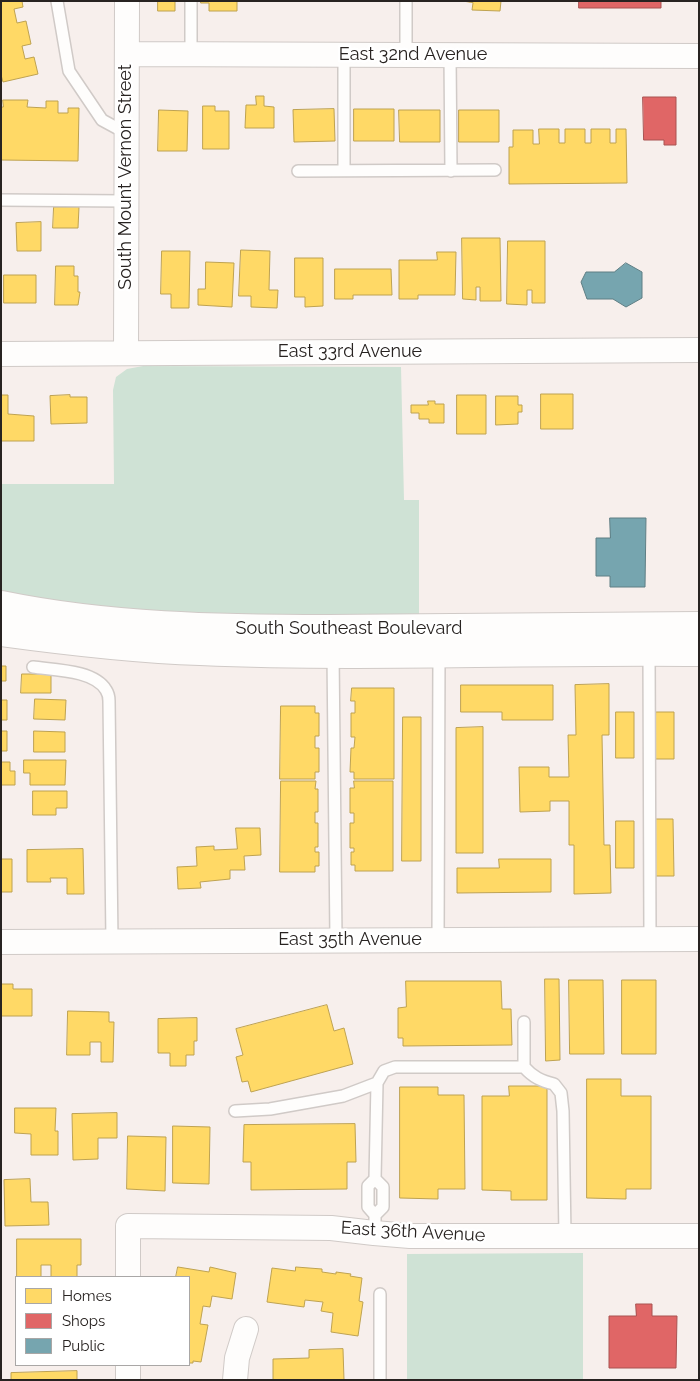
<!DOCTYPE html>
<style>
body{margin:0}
#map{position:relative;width:700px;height:1381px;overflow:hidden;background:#f7efec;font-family:Raleway,sans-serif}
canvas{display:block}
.frame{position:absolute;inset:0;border:2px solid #282321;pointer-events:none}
.legend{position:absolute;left:15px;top:1276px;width:175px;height:90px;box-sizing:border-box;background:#fff;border:1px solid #a9a7a6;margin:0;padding:6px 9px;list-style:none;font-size:15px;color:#282321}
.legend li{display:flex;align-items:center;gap:10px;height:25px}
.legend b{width:25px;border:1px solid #a9a7a6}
</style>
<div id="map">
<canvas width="700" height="1381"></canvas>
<div class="frame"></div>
<ul class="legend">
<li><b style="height:14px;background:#ffd966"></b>Homes</li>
<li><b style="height:14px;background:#e06666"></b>Shops</li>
<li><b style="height:14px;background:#76a5af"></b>Public</li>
</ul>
</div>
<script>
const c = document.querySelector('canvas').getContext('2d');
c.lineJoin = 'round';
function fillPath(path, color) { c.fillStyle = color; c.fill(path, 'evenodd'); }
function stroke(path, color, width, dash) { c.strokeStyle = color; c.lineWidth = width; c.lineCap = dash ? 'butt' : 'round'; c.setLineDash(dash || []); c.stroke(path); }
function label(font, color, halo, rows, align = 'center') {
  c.font = font + ' Raleway,sans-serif'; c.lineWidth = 5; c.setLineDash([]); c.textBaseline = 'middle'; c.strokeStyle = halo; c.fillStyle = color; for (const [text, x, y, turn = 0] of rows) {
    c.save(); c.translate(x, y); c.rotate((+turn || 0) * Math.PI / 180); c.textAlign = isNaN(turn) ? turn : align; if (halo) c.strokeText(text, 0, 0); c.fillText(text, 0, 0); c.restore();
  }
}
fillPath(new Path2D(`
 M143,366L401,367L404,500H419V618L173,613L115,608L1,593V484H114L113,390L116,377L127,369Z
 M583,1253V1380H407V1254Z`), '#cfe2d5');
const homes = new Path2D(`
 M1,1H22L23,7L14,9L17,23L26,21L31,44L22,46L25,59L34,57L38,74L3,82L1,75Z
 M158,1H175V11H158Z
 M201,1H237V11H209V3H201Z
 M463,1H501L500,11L472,10L473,3Z
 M256,96H264V106L274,107V128H245L246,105H256Z
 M3,100H28L27,107L46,108V101H58V113H68V108H79L78,161L1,160V107H3Z
 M203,106H215V111H229V149H203Z
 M334,109L335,141L294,142L293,110Z
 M354,109H394V141H354Z
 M159,110L188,111L187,151H158Z
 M399,110H440V142H400Z
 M459,110H499V142H459Z
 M539,129H559V143H565V129H585V143H591V129H610V143H616V129H626L627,183L509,184V147H513V130H533V144H539Z
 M54,207H79L78,228H53Z
 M41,222V251H17L16,223Z
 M462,238H500L501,301H480V287H476V300L463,299Z
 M508,241H545V303H532V290H527V305L507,304Z
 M241,250L270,251L269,290H278L277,308L251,307V296H239Z
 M162,251H190L189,308H171V294H161Z
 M437,252H456L455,295H418V299H399V260H437Z
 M295,258H323V306L305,307V297H295Z
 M206,262L234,263L232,307L198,305V289H205Z
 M56,266H74V276H78V292H80L78,305H55Z
 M335,269H391L392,295H353V299H335Z
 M4,275H36V303H4Z
 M541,394H573V429H541Z
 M1,395H8V414L34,416V441H1Z
 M70,395V397H87V423L51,424L50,396Z
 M457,395H486V434H457Z
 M496,396H518V405H522V412H518V424L496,425Z
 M428,401H435V404H444V423H429V419H419V413H411V405H428Z
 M1,666H6V681H1V691Z
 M22,674H51V693H21Z
 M609,684V735H602L604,845H610L611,893L574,894V845H569V801H550V811L520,812L519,767H549V777H569L568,735H576L575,685Z
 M461,685H553V720H502V712H461Z
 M352,688H394V779H354V772H350L351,748H354L355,737H351V713H355V701H351Z
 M35,699L66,700L65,720L34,719Z
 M1,700H7V720H1Z
 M281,706H315V713H319V736H315V748H319V772H315V779H280Z
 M616,712H634V758H616Z
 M656,712H674V759H655Z
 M403,717H421V861H402Z
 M483,727V853H456V728Z
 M1,731H7V751H1Z
 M34,731L65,732V752H34Z
 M24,760H66L65,785H30V773H24Z
 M1,762H10V771H15V785H1Z
 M281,781H316L315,789H318V812H315V823H318V847H315V852H319V866H315V872H280Z
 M354,781H393V871H355V865H351V852H354V848H350V823H354V813H350V788H354Z
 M33,791H67V808H56V815H33Z
 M655,819H673L674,876H656Z
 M616,821H634V868H616Z
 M236,828H260L261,855L244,856L245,870H230V879L200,882L201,888L178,889L177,867L197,866L196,847L214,846V850L237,849Z
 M83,849L84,894H67V878H50L51,882H27V850Z
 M1,859H12V892H1Z
 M499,859H551V892L457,893V868H499Z
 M545,979H559L560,1060L546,1061Z
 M569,980H603L604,1054H570Z
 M622,980H656V1054H622Z
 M406,981H501L502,1009H511L512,1045L403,1046V1038H398V1008L406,1007Z
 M1,984H13V989H32V1016H1Z
 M327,1005L334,1031L344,1028L353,1064L251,1092L248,1081L242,1082L236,1057L243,1055L236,1029Z
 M68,1011L109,1012V1022H114L113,1062H101V1042H90V1055H67Z
 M197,1018V1041H194V1055H186V1066H170V1053H158V1019Z
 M587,1079H621V1096H651V1189H626V1199L587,1198Z
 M509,1086H547V1200H511V1191L482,1190V1096H509Z
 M400,1087H438V1095H464L465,1189H438V1199L400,1198Z
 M15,1108H56L55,1131H58V1155H31V1134L15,1133Z
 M117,1113V1138H98V1159L73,1160L72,1114Z
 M355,1124L356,1162H347V1189L251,1190V1162H243L244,1125Z
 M173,1126L210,1127L209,1184L173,1183Z
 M128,1136L166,1137L165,1191L127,1189Z
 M30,1179L31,1202H48L49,1225L5,1226L4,1180Z
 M17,1239H81V1265H77V1277H51V1265H41V1277H17Z
 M178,1267L209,1272L210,1267L236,1273L232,1299L212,1296L210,1307L203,1306L200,1324L208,1325L201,1362L193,1361V1363H189V1277H176Z
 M296,1267L322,1269V1272L336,1274V1272L351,1274L350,1276L362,1278L359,1301L363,1302L358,1336L331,1332L333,1313L321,1311L323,1302L305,1300L304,1307L267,1302L272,1268L295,1271Z
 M343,1349L344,1380H273V1359L309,1358V1350Z
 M77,1371V1380H11V1373Z`);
fillPath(homes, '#ffd966');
stroke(homes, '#bea251', 1);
const shops = new Path2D(`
 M579,1H661V8H579Z
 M643,97H676V145H664V140H644Z
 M636,1304H652V1316H677L676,1368H609V1316H636Z`);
fillPath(shops, '#e06666');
stroke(shops, '#a95251', 1);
const public = new Path2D(`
 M626,263L642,272V298L626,307L613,299H587L581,282L586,272H614Z
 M610,518H646L645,587H610V576H596V538H610Z`);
fillPath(public, '#76a5af');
stroke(public, '#5f7e84', 1);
const service = new Path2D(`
 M57,1L69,71L102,120L126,133
 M191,1V54
 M406,1V55
 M344,55V171
 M450,55L451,171
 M298,171L495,170
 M1,200L125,201
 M649,652L650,939
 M333,653L336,940
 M33,667C54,670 94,670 106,690C108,693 109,698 109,701L112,941
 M438,940L439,654
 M524,1067C533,1077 541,1081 554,1084L561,1093L563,1111L565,1236
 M235,1111L270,1109L343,1096L377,1083
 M375,1215L368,1207V1186L375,1179L377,1083L384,1071L395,1067H524V1022
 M375,1222V1215L383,1207V1187L375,1179
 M380,1294V1380`);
const minor = new Path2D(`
 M127,54L699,56
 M126,353L127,1
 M1,354L699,350
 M1,942L699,939
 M128,1277V1226L331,1228L374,1233L410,1236H699
 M128,1365V1380
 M235,1380L237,1358L246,1329`);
const secondary = new Path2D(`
 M1,605C108,627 219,629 329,629C452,629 575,627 699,626
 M1,632C67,641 134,649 200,651C366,658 533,650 699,652`);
stroke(service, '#d0cac7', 14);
stroke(minor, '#d0cac7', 26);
stroke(secondary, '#d0cac7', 30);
stroke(service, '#fefdfc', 11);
stroke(minor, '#fefdfc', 24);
stroke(secondary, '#fefdfc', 28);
label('18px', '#282321', '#fff', [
 ["East 32nd Avenue",413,55],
 ["South Mount Vernon Street",126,177,-90],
 ["East 33rd Avenue",350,352],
 ["South Southeast Boulevard",349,629],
 ["East 35th Avenue",350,940],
 ["East 36th Avenue",413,1232,3]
]);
</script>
